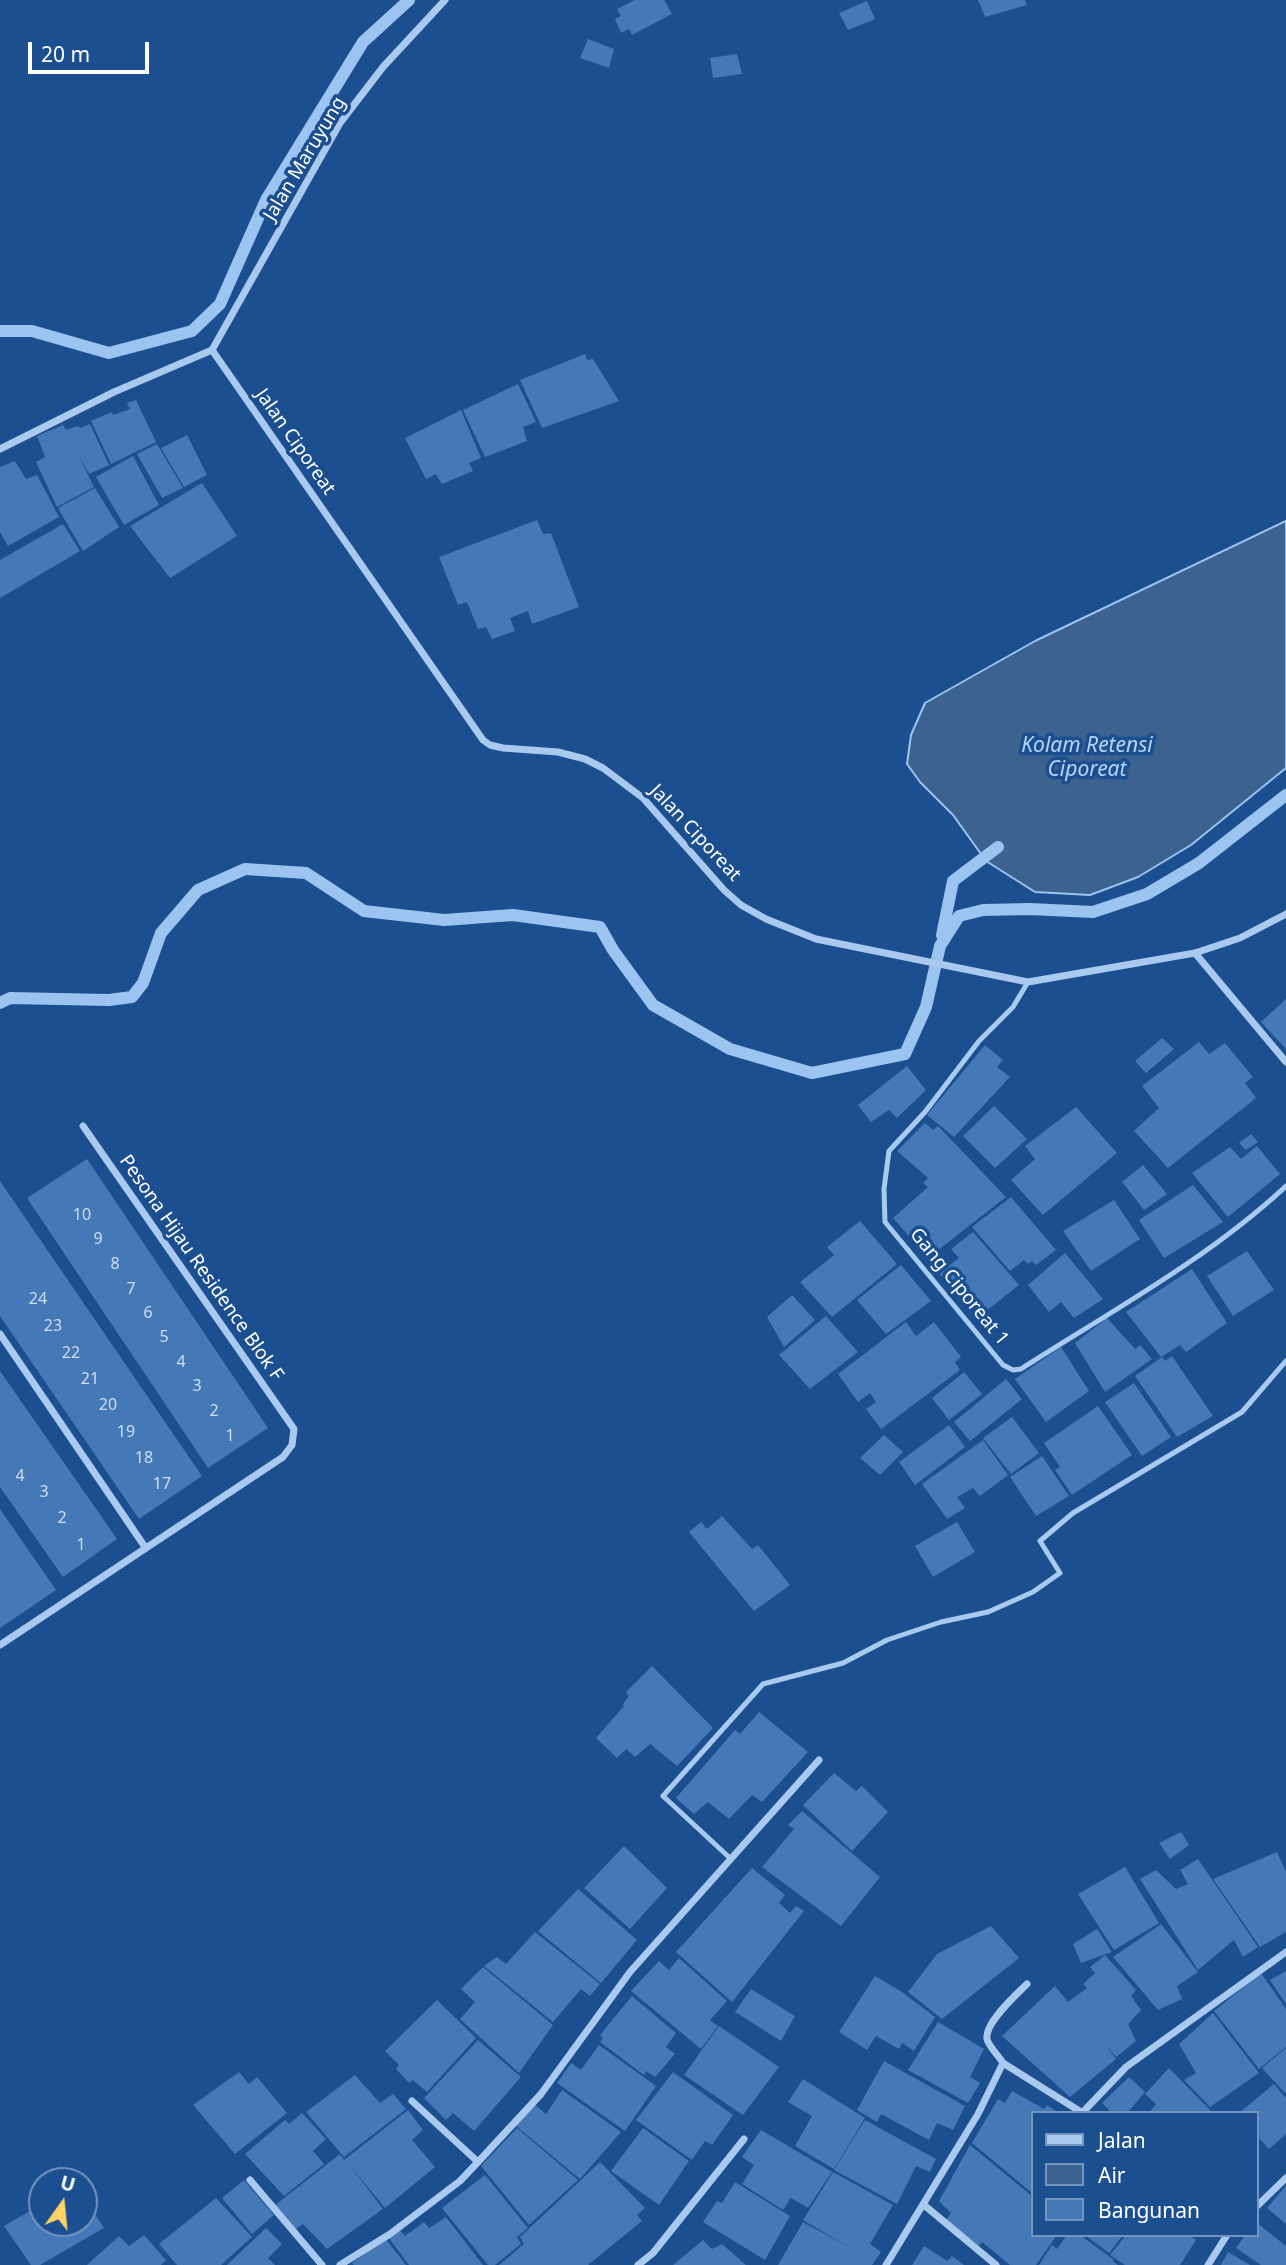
<!DOCTYPE html>
<style>
body{margin:0}
#map{position:relative;width:1286px;height:2265px;overflow:hidden;background:#1b4f8f;font-family:"Noto Sans",sans-serif}
canvas{display:block}
.legend{position:absolute;left:1031px;top:2111px;width:228px;height:126px;box-sizing:border-box;background:#1b4f8f;border:2px solid #7695bc;margin:0;padding:9px 12px;list-style:none;font-size:21px;color:#fff}
.legend li{display:flex;align-items:center;gap:14px;height:35px}
.legend b{width:35px;border:2px solid #7695bc}
.north{position:absolute;left:28px;top:2167px;width:70px;height:70px;box-sizing:border-box;background:#1b4f8f;border:2px solid #7695bc;border-radius:50%;rotate:15deg;font-size:19px;font-weight:700;line-height:28px;text-align:center;color:#fff}
.north::after{content:'';display:block;margin:auto;width:24px;height:32px;background:#ffd166;clip-path:polygon(50% 0,100% 100%,50% 72%,0 100%)}
.scale{position:absolute;left:28px;top:42px;width:121px;height:32px;box-sizing:border-box;border:4px solid #fff;border-top:0;padding-left:9px;font-size:21px;line-height:24px;white-space:nowrap;color:#fff;-webkit-text-stroke:5px #1b4f8f;paint-order:stroke}
</style>
<div id="map">
<canvas width="1286" height="2265"></canvas>
<ul class="legend">
<li><b style="height:9px;background:#a9c9ee"></b>Jalan</li>
<li><b style="height:19px;background:#3c6290"></b>Air</li>
<li><b style="height:19px;background:#4478b7"></b>Bangunan</li>
</ul>
<div class="north">U</div>
<div class="scale">20 m</div>
</div>
<script>
const c = document.querySelector('canvas').getContext('2d');
c.lineJoin = 'round';
function fillPath(path, color) { c.fillStyle = color; c.fill(path, 'evenodd'); }
function stroke(path, color, width, dash) { c.strokeStyle = color; c.lineWidth = width; c.lineCap = dash ? 'butt' : 'round'; c.setLineDash(dash || []); c.stroke(path); }
function label(font, color, halo, rows, align = 'center') {
  c.font = font + ' "Noto Sans",sans-serif'; c.lineWidth = 7; c.setLineDash([]); c.textBaseline = 'middle'; c.strokeStyle = halo; c.fillStyle = color; for (const [text, x, y, turn = 0] of rows) {
    c.save(); c.translate(x, y); c.rotate((+turn || 0) * Math.PI / 180); c.textAlign = isNaN(turn) ? turn : align; if (halo) c.strokeText(text, 0, 0); c.fillText(text, 0, 0); c.restore();
  }
}
const water = new Path2D(`
 M1286,521V768L1191,845L1138,877L1090,895L1035,892L986,861L953,815L920,782L907,764L911,735L925,703L1035,641Z`);
fillPath(water, '#3c6290');
stroke(water, '#9cc4f0', 2);
stroke(new Path2D(`
 M0,331H32L109,353L192,331L220,304L266,200L363,42L409,0
 M942,935L953,881L998,847
 M0,1003L10,998L109,1000L132,997L143,983L161,933L198,890L245,869L306,873L364,911L444,920L513,915L600,927L613,950L653,1005L730,1049L812,1073L905,1054L926,1007L940,946L959,916L983,910L1030,909L1093,912L1147,894L1199,863L1286,795`), '#9cc4f0', 12);
fillPath(new Path2D(`
 M635,0H664L672,14L632,35L629,29L621,33L615,19L621,16L617,9Z
 M978,0H1025L1027,5L985,17Z
 M867,1L875,19L848,30L839,13Z
 M588,39L614,49L609,68L580,58Z
 M737,54L742,74L713,78L710,58Z
 M585,354L587,360L593,359L619,401L542,428L520,380Z
 M518,384L536,422L523,427L527,441L485,457L463,410Z
 M136,400L156,442L111,464L91,421L112,412L113,415L130,409L127,403Z
 M461,410L481,458L469,463L473,471L442,484L436,474L426,479L405,438Z
 M90,424L109,465L89,474L78,454L94,487L57,507L36,462L45,457L37,436L63,425L66,430L78,426L80,428Z
 M187,435L207,475L184,487L161,448Z
 M157,444L183,488L162,498L137,454Z
 M133,456L159,505L124,525L96,477Z
 M15,461L26,479L37,475L59,517L8,546L0,532V467Z
 M202,483L237,536L170,578L130,526Z
 M95,488L119,527L83,551L58,508Z
 M537,520L543,534L551,533L579,607L532,624L528,611L510,618L515,631L492,639L486,627L478,629L467,602L458,605L439,557Z
 M63,524L80,551L0,598V560Z
 M1286,999V1049L1261,1022Z
 M1162,1038L1174,1049L1146,1073L1135,1061Z
 M1199,1042L1209,1054L1225,1043L1253,1077L1245,1083L1256,1098L1168,1168L1134,1131L1159,1108L1142,1086Z
 M985,1045L1003,1060L997,1067L1010,1077L954,1137L927,1115Z
 M907,1066L926,1090L897,1118L889,1110L871,1122L858,1105Z
 M994,1106L1027,1139L995,1168L963,1136Z
 M1076,1107L1117,1153L1043,1215L1011,1180L1035,1159L1025,1146Z
 M925,1123L933,1130L938,1126L1006,1197L928,1258L893,1218L928,1187L923,1183L928,1178L897,1151Z
 M1251,1134L1258,1142L1246,1150L1239,1143Z
 M1257,1146L1280,1174L1228,1217L1192,1173L1230,1147L1241,1159Z
 M87,1159L268,1428L208,1468L27,1198Z
 M1143,1165L1167,1194L1144,1210L1122,1182Z
 M0,1181L202,1476L139,1519L0,1316Z
 M1193,1185L1223,1222L1164,1258L1139,1220Z
 M1011,1197L1056,1250L1036,1265L1032,1261L1028,1264L1024,1260L1010,1271L972,1227Z
 M1114,1200L1140,1239L1091,1271L1063,1231Z
 M860,1221L897,1264L832,1317L800,1282L834,1255L827,1247Z
 M973,1232L1019,1285L976,1319L939,1273L959,1258L951,1249Z
 M1247,1251L1274,1290L1233,1316L1207,1276Z
 M1065,1253L1103,1299L1074,1318L1061,1302L1049,1312L1028,1285Z
 M901,1265L931,1301L886,1334L857,1300Z
 M1192,1269L1227,1323L1186,1352L1180,1345L1161,1357L1126,1312Z
 M792,1295L815,1320L784,1347L767,1317Z
 M826,1316L858,1352L810,1389L779,1355Z
 M1107,1318L1135,1349L1140,1345L1152,1359L1105,1392L1075,1343Z
 M906,1322L916,1336L934,1322L961,1357L955,1362L960,1370L881,1429L866,1409L876,1402L870,1393L858,1402L838,1374Z
 M1061,1347L1089,1391L1046,1422L1015,1379Z
 M1172,1356L1213,1416L1177,1437L1135,1376L1162,1357L1165,1361Z
 M0,1371L117,1539L63,1577L0,1487Z
 M964,1372L982,1394L949,1420L932,1398Z
 M1006,1379L1022,1399L970,1441L954,1422Z
 M1134,1383L1171,1437L1142,1456L1105,1402Z
 M1098,1406L1132,1455L1072,1495L1055,1470L1060,1467L1044,1443Z
 M1012,1417L1039,1453L1011,1474L983,1438Z
 M949,1425L965,1447L915,1485L899,1462Z
 M884,1435L903,1452L880,1475L860,1458Z
 M983,1440L1008,1475L980,1496L973,1488L957,1497L965,1508L947,1519L922,1484Z
 M1042,1456L1069,1496L1036,1516L1010,1477Z
 M0,1509L56,1590L0,1628Z
 M722,1516L752,1549L758,1545L790,1585L754,1611L689,1532L701,1522L707,1529Z
 M957,1522L975,1552L933,1577L915,1546Z
 M652,1666L713,1728L677,1766L650,1744L635,1757L626,1749L617,1758L596,1738L624,1706L623,1704L629,1696L626,1692Z
 M759,1712L808,1752L762,1802L752,1795L729,1819L708,1802L694,1814L676,1798L735,1730L740,1734Z
 M834,1773L856,1791L862,1786L888,1812L852,1851L803,1805Z
 M802,1811L880,1877L841,1926L762,1867L794,1829L788,1825Z
 M1181,1832L1189,1845L1170,1859L1159,1843Z
 M624,1846L667,1888L630,1929L584,1888Z
 M1277,1852L1286,1872V1932L1260,1947L1213,1879Z
 M1198,1859L1258,1947L1243,1957L1234,1940L1198,1970L1140,1879L1156,1870L1176,1889L1188,1884L1180,1870Z
 M1125,1867L1159,1923L1114,1950L1078,1894Z
 M752,1868L785,1895L779,1903L790,1913L796,1906L804,1911L732,2002L676,1952Z
 M578,1889L637,1940L601,1983L538,1931Z
 M1161,1924L1198,1972L1177,1986L1182,1999L1158,2010L1113,1957Z
 M991,1926L1019,1958L942,2019L908,1992L937,1954Z
 M1097,1929L1112,1952L1081,1963L1073,1944Z
 M535,1932L600,1984L590,1996L581,1989L553,2022L484,1966L497,1957L506,1964Z
 M1105,1955L1136,1990L1131,1996L1141,2010L1128,2024L1136,2041L1116,2057L1105,2044L1116,2059L1070,2097L1002,2036L1055,1986L1068,2002L1087,1988L1083,1984L1095,1973L1090,1967Z
 M679,1958L727,2001L710,2020L718,2026L701,2049L631,1991L659,1961L669,1970Z
 M483,1967L553,2025L519,2073L460,2019L475,2002L461,1989Z
 M1286,1971V2004L1270,1980Z
 M1261,1973L1286,2009V2047L1259,2069L1214,2011Z
 M875,1976L902,1992L935,2017L914,2051L902,2043L899,2049L876,2036L867,2050L839,2032Z
 M751,1989L795,2016L781,2041L735,2012Z
 M632,1996L676,2033L666,2047L675,2054L655,2077L646,2071L644,2075L600,2042L603,2038L600,2035Z
 M437,2000L476,2038L427,2092L413,2080L409,2083L396,2069L399,2065L385,2051Z
 M1213,2013L1259,2073L1210,2107L1184,2080L1196,2073L1179,2044Z
 M938,2022L984,2049L970,2077L980,2083L968,2103L908,2070Z
 M719,2026L779,2067L743,2115L684,2075Z
 M478,2040L521,2077L474,2131L453,2113L446,2120L424,2098Z
 M599,2045L656,2086L625,2131L557,2083L571,2063L581,2070Z
 M1286,2048V2094L1262,2068Z
 M884,2061L965,2106L953,2130L937,2123L929,2140L881,2114L877,2122L857,2110Z
 M1169,2068L1213,2113H1149L1156,2104L1145,2094Z
 M239,2072L249,2084L257,2077L287,2113L235,2154L193,2105Z
 M673,2072L733,2115L712,2145L705,2141L692,2160L636,2120Z
 M355,2075L380,2103L393,2094L406,2109L344,2157L306,2112Z
 M1129,2077L1145,2092L1127,2113H1112L1102,2103Z
 M803,2079L865,2118L834,2169L795,2146L812,2116L788,2102Z
 M1274,2084L1286,2098V2134L1269,2149L1256,2135V2113H1239Z
 M562,2090L621,2132L580,2179L516,2126L533,2103L546,2114Z
 M1012,2091L1044,2109L1047,2105L1059,2113H1032V2193L972,2143L998,2099L1005,2103Z
 M408,2110L423,2130L412,2140L435,2167L385,2208L351,2167L383,2209L327,2249L303,2224L293,2231L274,2206L340,2154L344,2160Z
 M302,2113L326,2139L313,2151L324,2164L284,2196L245,2154L285,2120L289,2124Z
 M865,2120L936,2159L930,2172L916,2166L897,2204L834,2170Z
 M517,2128L578,2180L529,2225L481,2166Z
 M643,2128L689,2161L659,2205L611,2171Z
 M761,2130L832,2172L808,2208L791,2198L783,2210L742,2184L754,2165L742,2157Z
 M970,2145L1032,2196V2235H1057L1036,2265H1010L982,2242L979,2246L946,2220L951,2213L939,2201Z
 M600,2162L645,2208L637,2215L642,2221L588,2265H499L524,2244L520,2237Z
 M833,2172L893,2205L870,2244L881,2252L872,2265H778L803,2222L850,2248L803,2220Z
 M485,2175L528,2228L517,2237L521,2244L495,2265H488L442,2208Z
 M244,2180L274,2215L252,2234L222,2198Z
 M735,2182L790,2216L765,2260L703,2222L717,2201L722,2203Z
 M1286,2186V2224L1267,2208Z
 M84,2198L104,2228L40,2265H31L4,2226L42,2204V2223H84Z
 M216,2198L252,2237L221,2265H177L159,2244Z
 M446,2217L483,2265H409L388,2237L399,2229L405,2236L424,2222L429,2228Z
 M1256,2222L1286,2246V2265H1261L1236,2248L1245,2235H1256Z
 M266,2228L282,2244L268,2258L275,2265H227Z
 M144,2235L166,2260L161,2265H87L119,2236L129,2246Z
 M1067,2235H1080L1114,2260L1113,2261L1118,2265H1039L1052,2245L1057,2249Z
 M1085,2235H1123L1109,2253Z
 M1126,2235H1189L1196,2240L1180,2265H1125L1110,2255Z
 M385,2238L406,2265H354L352,2263Z
 M703,2240L712,2249L722,2244L746,2265H673Z
 M924,2246L947,2261L952,2256L964,2265H912Z
 M1228,2252L1250,2265H1221Z`), '#4478b7');
stroke(new Path2D(`
 M1028,982L1013,1007L979,1041L925,1112L889,1151L884,1189L885,1222L1003,1365L1013,1370L1021,1369C1110,1312 1209,1258 1286,1186
 M731,1859L663,1796L763,1684L843,1663L887,1640L941,1622L988,1612L1033,1592L1060,1573L1040,1541L1073,1513L1242,1412L1286,1361`), '#a9c9ee', 5);
stroke(new Path2D(`
 M212,350L483,740L490,745L503,748L558,752L585,759L603,768L643,798L724,890L741,905L766,919L816,939L1028,982L1195,953L1240,938L1286,914
 M212,350L340,123L383,67L445,0
 M0,449L114,392L212,350
 M1195,953L1286,1062
 M0,1334L145,1547
 M0,1645L283,1457L292,1445L294,1429L83,1126
 M1003,2063C999,2056 989,2047 987,2039C984,2023 1017,1994 1027,1984
 M412,2101L478,2162
 M1082,2113L1126,2067L1286,1952
 M250,2180L322,2265
 M924,2205L996,2265
 M1256,2207L1286,2178
 M340,2265L390,2234L460,2181L478,2162L541,2094L630,1972L819,1760
 M638,2265L653,2253L744,2139
 M886,2265L978,2114L1003,2063L1081,2112
 M1208,2265L1227,2235`), '#a9c9ee', 7);
label('16px', '#d0dded', null, [
 ["10",82,1215],
 ["9",98,1239],
 ["8",115,1264],
 ["7",131,1289],
 ["24",38,1299],
 ["6",148,1313],
 ["23",53,1326],
 ["5",164,1337],
 ["22",71,1353],
 ["4",181,1362],
 ["21",90,1379],
 ["3",197,1386],
 ["20",108,1405],
 ["2",214,1411],
 ["19",126,1432],
 ["1",230,1436],
 ["18",144,1458],
 ["4",20,1476],
 ["17",162,1484],
 ["3",44,1492],
 ["2",62,1518],
 ["1",81,1545]
]);
label('19px', '#fff', '#1b4f8f', [
 ["Jalan Maruyung",305,159,-59],
 ["Jalan Ciporeat",295,442,55],
 ["Jalan Ciporeat",695,833,47],
 ["Pesona Hijau Residence Blok F",201,1268,55],
 ["Gang Ciporeat 1",959,1287,51]
]);
label('italic 21px', '#b5d3f5', '#1b4f8f', [
 ["Kolam Retensi",1087,746],
 ["Ciporeat",1087,770]
]);
</script>
